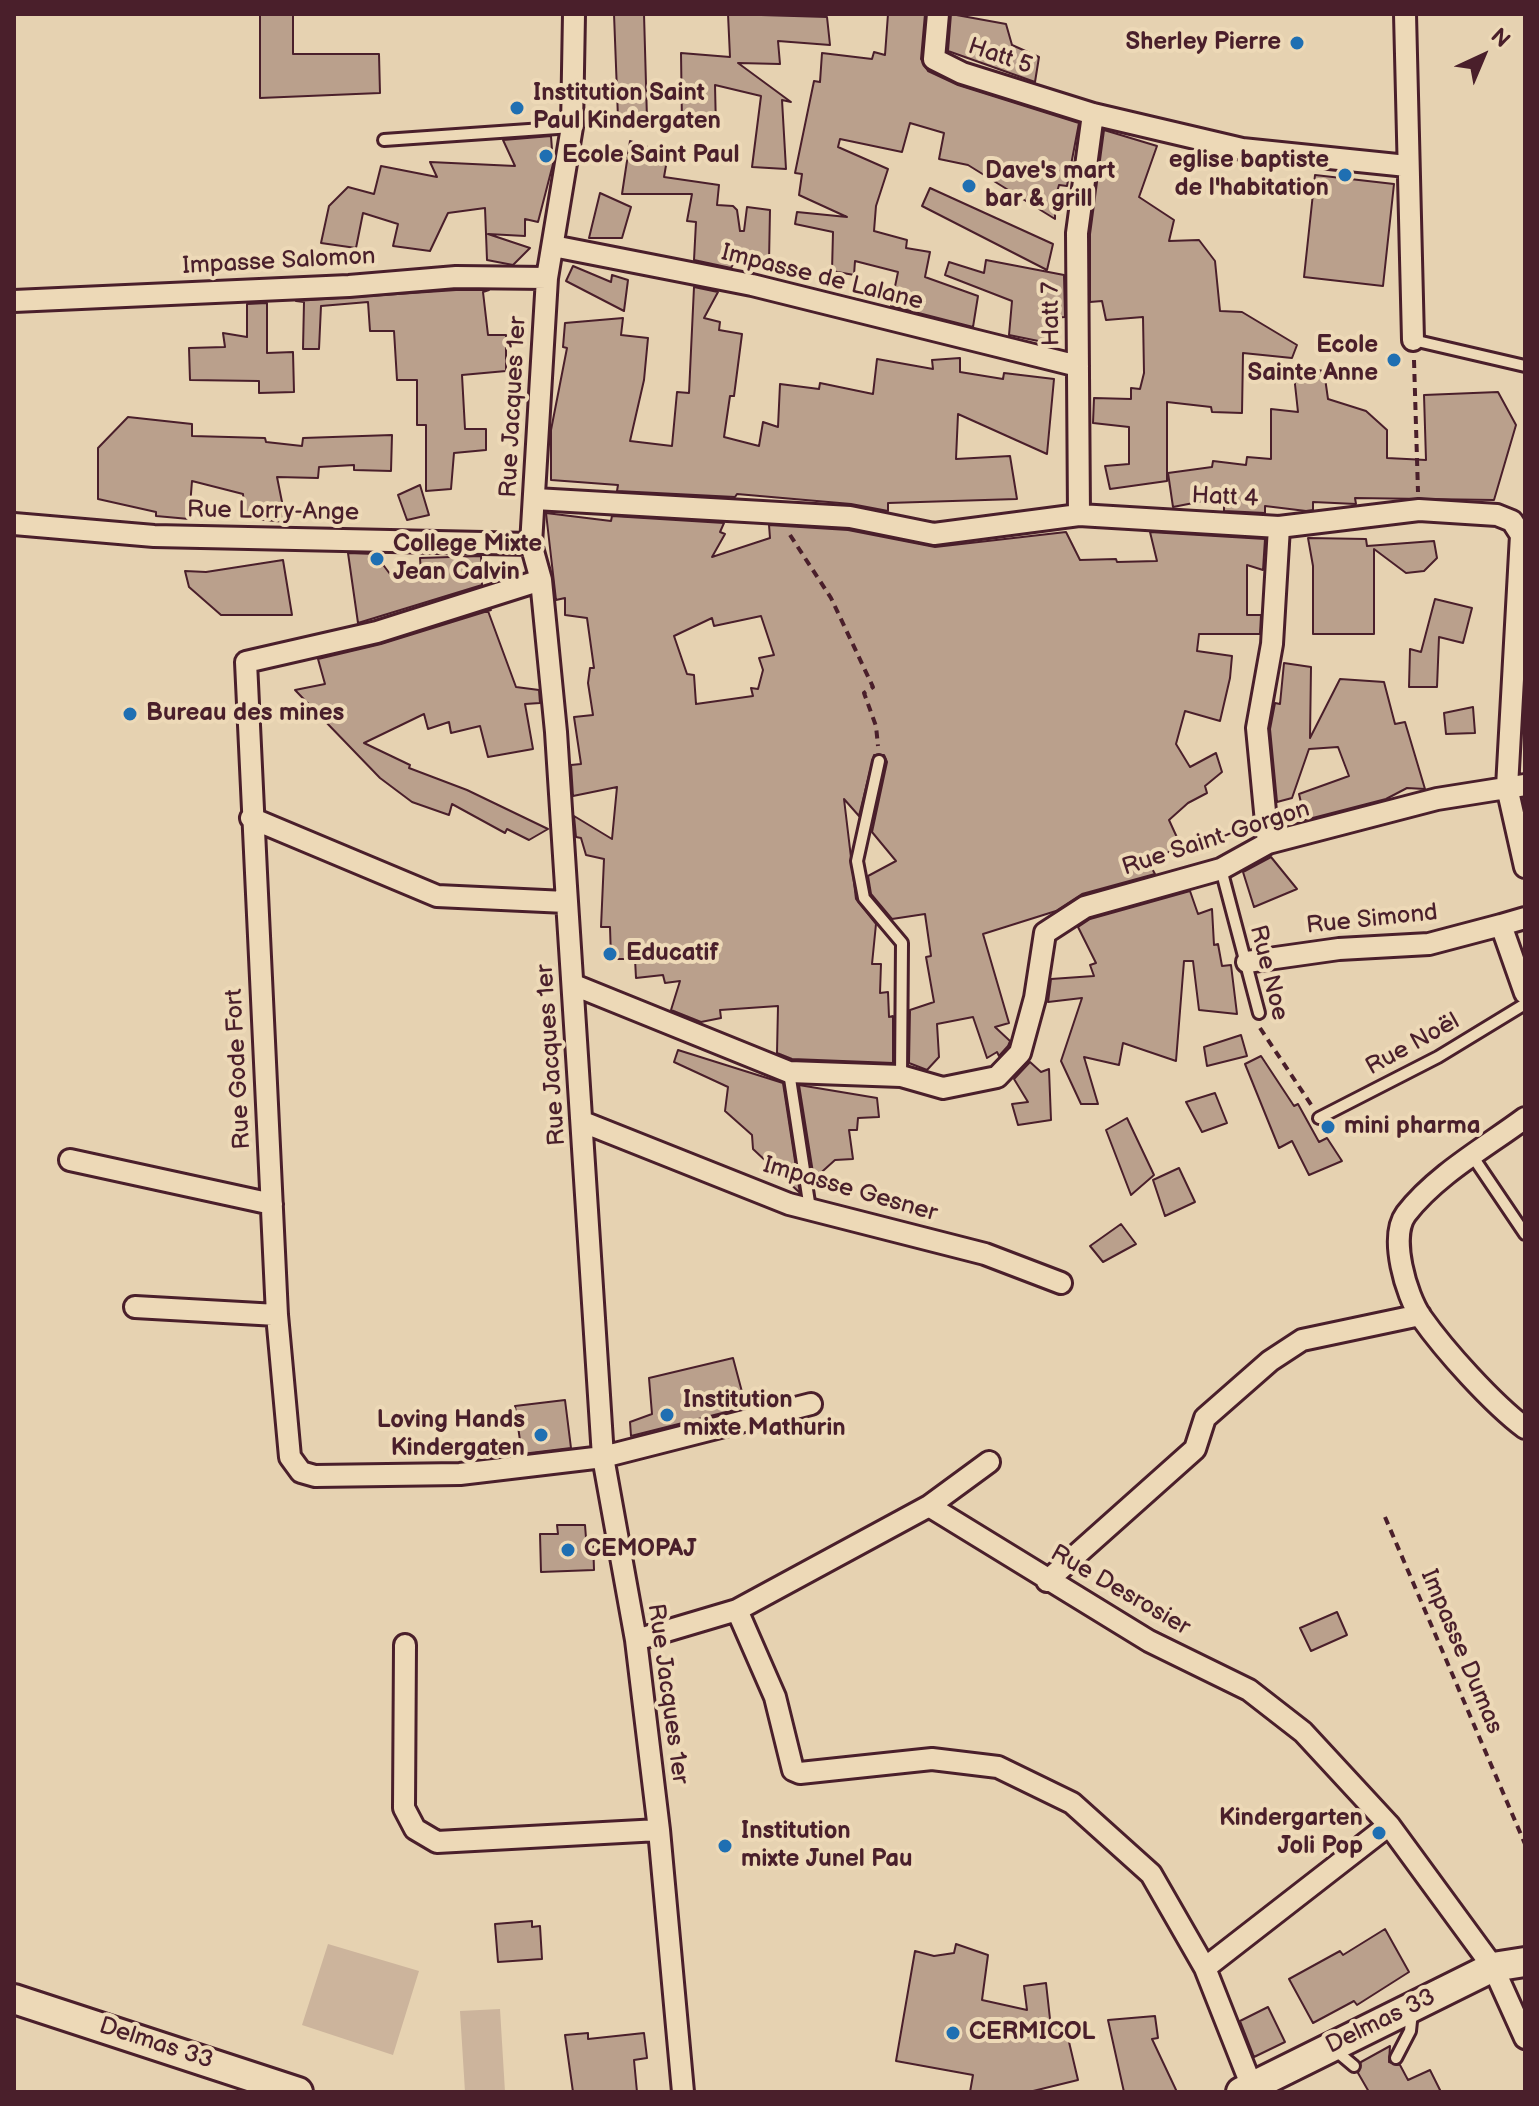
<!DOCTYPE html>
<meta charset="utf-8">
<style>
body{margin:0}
#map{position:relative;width:1539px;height:2106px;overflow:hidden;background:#e6d2b1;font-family:"Balsamiq Sans",sans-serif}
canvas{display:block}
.frame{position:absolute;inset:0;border:16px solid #4a1f2b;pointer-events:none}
.north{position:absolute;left:1443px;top:16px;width:80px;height:80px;-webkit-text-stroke:6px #edd9b7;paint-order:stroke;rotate:44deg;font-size:22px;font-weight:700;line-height:32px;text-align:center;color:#4a1f2b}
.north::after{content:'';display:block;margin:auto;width:28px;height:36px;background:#4a1f2b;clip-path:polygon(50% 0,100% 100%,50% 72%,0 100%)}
</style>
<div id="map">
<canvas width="1539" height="2106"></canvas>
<div class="frame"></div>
<div class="north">N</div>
</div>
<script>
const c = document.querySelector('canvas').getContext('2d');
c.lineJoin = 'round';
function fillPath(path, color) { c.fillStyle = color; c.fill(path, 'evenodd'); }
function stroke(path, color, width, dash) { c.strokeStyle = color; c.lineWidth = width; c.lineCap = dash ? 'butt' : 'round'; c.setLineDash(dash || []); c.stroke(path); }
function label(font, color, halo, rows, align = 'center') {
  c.font = font + ' "Balsamiq Sans",sans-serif'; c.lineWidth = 8; c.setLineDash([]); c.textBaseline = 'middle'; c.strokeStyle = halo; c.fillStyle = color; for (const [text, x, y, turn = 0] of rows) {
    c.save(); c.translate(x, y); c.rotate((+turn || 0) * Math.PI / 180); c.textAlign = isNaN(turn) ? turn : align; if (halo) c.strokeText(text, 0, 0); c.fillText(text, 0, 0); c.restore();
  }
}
fillPath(new Path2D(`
 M328,1944L419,1971L393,2055L302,2025Z
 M500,2009L505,2092H465L460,2011Z`), '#ccb49c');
const building = new Path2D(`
 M260,14H293V54H379L380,93L260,98Z
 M614,14H644L647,119L618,118Z
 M728,14L827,17L830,45L778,41L780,64L738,63L791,102L782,100L786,169L752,167L761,96L715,85L716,129L682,125L681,53L730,57Z
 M888,14H925L921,59L928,71L958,85L1079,123L1067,186L1059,185L1055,199V219L968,165L939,159L944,133L910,123L902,152L840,139L838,147L888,169L876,206L874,231L907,240L906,248L930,252L925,277L978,296L973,327L891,306L898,272L855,261L854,275L832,271L833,232L795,224L797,212L847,217L799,195L802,174L795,173L814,81L820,82L822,53L872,59L874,52L885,55Z
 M951,14L1006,24L1012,45L1039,57L1035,82L948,51Z
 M1104,130L1157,146L1139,197L1174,220L1169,241L1199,240L1215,261L1220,311L1242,312L1297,345L1292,358L1243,353L1242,413L1212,412L1211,407L1167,402V481L1110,489L1105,466L1129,464V427L1093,423L1094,398L1131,399V388L1140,389L1144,373L1143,317L1106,320L1102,301L1090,302V234Z
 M551,136L553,164L538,222L525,219V236L488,234L530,248L513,265L487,260L485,208L448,213L430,251L393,246L398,224L363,213L356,248L321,243L329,206L348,187L374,194L381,166L437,177L430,162L515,166L503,140Z
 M630,141L668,154L664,177L719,185L717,205L733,206L737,210L740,231H744L747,207L770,210L769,262H734L731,268L694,260L696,222L687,221L692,194H622Z
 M1315,175L1394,184L1383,286L1304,277Z
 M930,188L1053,244L1047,270L922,206Z
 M600,193L631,207L622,238H589Z
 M986,260L1064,275L1065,317L1052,318L1053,344L1009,335L1012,301L945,275L949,262L984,273Z
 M573,266L611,282L612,275L628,280L624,311L566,281Z
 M694,287L718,292L704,318L720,322L719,330L742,334L734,396H730L724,437L759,446L763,422L778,427L780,384L819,389L820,383L873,394L877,359L933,369L932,360L960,358V372L1003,379L1004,373L1054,379L1047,454L958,414L956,459L1010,456L1017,499L888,503V511L851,504L737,494L735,497L617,491L618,485L551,480V430L567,348L563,347L565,323L623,318L621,335L648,338L644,380L630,441L672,446L677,392L689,393Z
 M456,290H489L483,292L488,335H506V371L462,375L465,429H486V450L454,453L451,489L426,491V425H417V380H397L394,331H370L368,302L321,306L319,349H303L304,302L296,301Z
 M267,303V353L293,352L294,392L259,393V381L190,380L189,348L225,347L223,333L247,337V304Z
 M1293,366L1324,371L1328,399L1366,411L1387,430V458L1426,460L1424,395L1498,392L1516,425L1494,500L1355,498L1356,504L1313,502V510L1306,511L1265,506V513L1224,511V497L1173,507L1168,473L1212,467L1213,461L1246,465L1247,457L1271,459V409L1298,412Z
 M128,417L192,424V436L265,438L266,442L302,446L303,438L392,435L391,471L354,470V465L319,467L318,478L277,477L286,522L245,518L243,494L192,481L189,519L156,516V512L98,499V448Z
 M420,485L429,515L407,520L398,495Z
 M546,513L611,521L612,516L724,523L720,532L725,534L712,557L770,538L769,525L848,530L935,547L1066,532L1080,560L1116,559L1117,562L1157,561L1150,532L1265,539L1263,570L1247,565V615H1261L1260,634H1199L1197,651L1232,656L1230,678L1220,721L1185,711L1176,744L1190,767L1216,753L1222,772L1205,786L1207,793L1188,803L1169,820L1180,844L1150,865L1155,874L1082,894L1056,911L983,934L1009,1023L995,1027L1010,1041L1008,1046L999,1056L997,1052L987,1058L973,1017L937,1024L939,1057L927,1070L909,1063L910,1010L934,1002L926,957L931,956L925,914L892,919L871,894L868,876L896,861L872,832L887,762L884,755H874L859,816L844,799L856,899L876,924L872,964H881L880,993L888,992L889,1017L893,1016V1063L792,1059L777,1053L778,1006L720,1010L721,1018L701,1022L671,1010L680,981L665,983L663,975L636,978L635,959H611L610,927H601L604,859L586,855L581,838L576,837L574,816L612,839L617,787L573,796L571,765L581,764L574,717L593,715L588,683L590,668H594L587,618L565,615V598L556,600ZM761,616L774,655L759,658L763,670L758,689L751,688L753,696L696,704L694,675L687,674L674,636L712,618L714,626Z
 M1308,538L1366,539L1367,546L1434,541L1437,558L1424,571L1406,573L1374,549V634H1313V566Z
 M348,553L375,554L390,574H421L420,558L481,556L482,585L358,623Z
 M283,560L292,615H221L189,587L185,571L206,572Z
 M1435,599L1472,608L1463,643L1439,637L1437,687H1409L1410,649L1421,652Z
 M491,610L488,611L516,687L539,690L540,703L525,704L533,749L488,757L480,726L451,733L449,722L428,729L424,714L364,743L410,765L409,768L467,790L548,829L529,840L507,829L505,833L452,804L449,815L412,802L380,778L295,690L325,684L318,659L381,644Z
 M1284,663L1311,667L1310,738L1340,679L1384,682L1395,724L1405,722L1425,789L1407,788L1386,799L1305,820L1299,794L1349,776L1338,747L1309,749L1292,798L1277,802L1270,729L1275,703L1280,704Z
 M1473,707L1475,733L1446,734L1444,713Z
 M1271,857L1297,889L1254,907L1243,872Z
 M1190,891L1198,914L1212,909L1214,945L1218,944L1222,966L1231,965L1237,1014L1199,1010L1193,961H1184L1176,1061L1123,1043L1119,1065L1084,1057L1098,1104H1081L1061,1061L1082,998L1048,1002L1051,979L1094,976L1090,965L1096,963L1078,927L1090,919Z
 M1241,1035L1247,1056L1207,1066L1204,1047Z
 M678,1050L783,1083L800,1193L753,1149L752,1135L725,1111L728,1087L674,1062Z
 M1261,1056L1294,1106L1298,1104L1319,1142L1327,1138L1342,1161L1309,1175L1292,1141L1279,1148L1245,1064Z
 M1030,1062L1041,1072L1049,1069L1051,1120L1018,1125L1012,1104L1028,1102L1014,1079Z
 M799,1085L877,1098L879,1117L858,1118L857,1130H849L853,1159L835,1160L814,1179Z
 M1215,1093L1227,1123L1202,1132L1186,1102Z
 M1127,1118L1154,1175L1131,1195L1106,1130Z
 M1179,1168L1195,1202L1165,1216L1153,1180Z
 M1121,1224L1136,1244L1103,1262L1090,1246Z
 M733,1358L746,1407L631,1436L630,1422L652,1414L649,1378Z
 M565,1400L571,1448L522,1454L515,1406Z
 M557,1525H585L586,1538H593L594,1570L541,1572L540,1534H558Z
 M1337,1612L1347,1635L1311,1651L1300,1628Z
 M532,1921V1927L540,1926L542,1959L498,1962L495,1924Z
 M1385,1929L1409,1972L1357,2005L1354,2001L1313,2023L1289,1979L1340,1951L1343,1955Z
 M956,1944L988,1955L982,2000L1027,2010L1024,1986L1046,1983L1051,2028L1065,2025L1078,2080L1029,2092H970L973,2075L896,2061L915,1951L934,1956L954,1953Z
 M1268,2007L1285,2042L1254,2057L1240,2021Z
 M1155,2016L1158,2038L1152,2039L1177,2092H1124L1108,2020Z
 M588,2033V2039L644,2033L647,2058L634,2060L637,2092H573L565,2035Z
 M1390,2046L1389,2062L1400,2065L1408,2080L1430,2070L1441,2092H1369L1358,2073L1361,2062Z`);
fillPath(building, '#baa08c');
stroke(building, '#4a1f2b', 2);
const lane = new Path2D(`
 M384,140L572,127
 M1413,340L1525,366
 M879,761L857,861L864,898L902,943L901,1076
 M1221,869L1259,1013
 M789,1072L810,1209
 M1319,1118L1438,1057L1525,1004
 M1473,1157L1525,1234
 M1335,2050L1354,2066
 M1396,2058L1410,2031L1412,2012`);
const street = new Path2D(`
 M574,14L572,127L547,278L531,544L541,580L556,732L603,1457L636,1640L659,1830L683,2092
 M938,14L934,59L962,73L1093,114L1242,149L1407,166
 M1405,14L1413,340
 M553,246L752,285L1078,366
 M14,301L349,286L456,277L547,278
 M535,499L850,517L934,534L1079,515L1279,527L1419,510L1497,515L1512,521L1521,535L1507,787L1525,867
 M1079,515L1077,233L1093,114
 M14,524L154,536L531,544
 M541,580L377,632L246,662L277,1315L290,1457L301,1472L315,1476L460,1474L603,1457L811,1404
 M251,818L437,896L566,902
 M1268,843L1257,728L1272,644L1279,527
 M1525,918L1501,925L1525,993
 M1247,962L1339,949L1429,944L1501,925
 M574,985L789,1072L901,1076L943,1088L997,1077L1020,1053L1035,998L1045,933L1085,907L1221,869L1268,843L1437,799L1525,785
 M1525,1118C1486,1147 1436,1175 1406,1214C1389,1237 1406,1295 1421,1317C1445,1351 1492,1403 1525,1428
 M583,1122L789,1204L985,1254L1061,1283
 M70,1160L272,1204
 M135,1307L277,1315
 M929,1506L989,1462
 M1047,1581L1195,1449L1205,1418L1270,1361L1302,1340L1420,1315
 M737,1610L775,1697L793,1770L800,1773L932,1759L998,1767L1072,1803L1151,1874L1205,1968L1254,2092
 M636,1640L737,1610L929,1506L1149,1641L1249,1690L1303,1732L1389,1825L1493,1967L1525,2038
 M405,1645L404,1808L415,1829L437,1842L659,1830
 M1205,1968L1389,1825`);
const secondary = new Path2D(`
 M14,1999L298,2092
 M1241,2092L1493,1967L1525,1962`);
stroke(lane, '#4a1f2b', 16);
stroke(street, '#4a1f2b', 26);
stroke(secondary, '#4a1f2b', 34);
stroke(new Path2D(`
 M1414,360L1418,492
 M790,535L831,598L873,687L864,693L876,726L878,746
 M1260,1028L1312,1106
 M1385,1517L1525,1844`), '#4a1f2b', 4, [8, 6]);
stroke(lane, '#edd9b7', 10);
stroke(street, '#edd9b7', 20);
stroke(secondary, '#edd9b7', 28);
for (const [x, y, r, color] of [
 [1297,43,8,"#1f6fb2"],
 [517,108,8,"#1f6fb2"],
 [546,156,8,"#1f6fb2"],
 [1345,175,8,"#1f6fb2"],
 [969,186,8,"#1f6fb2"],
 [1394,360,8,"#1f6fb2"],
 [377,559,8,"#1f6fb2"],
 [130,714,8,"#1f6fb2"],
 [610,954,8,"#1f6fb2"],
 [1328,1127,8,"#1f6fb2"],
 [667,1415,8,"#1f6fb2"],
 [541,1435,8,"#1f6fb2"],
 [568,1550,8,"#1f6fb2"],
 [1379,1833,8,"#1f6fb2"],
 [725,1846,8,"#1f6fb2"],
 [953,2033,8,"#1f6fb2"]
]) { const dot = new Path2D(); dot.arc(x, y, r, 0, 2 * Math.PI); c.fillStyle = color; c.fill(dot); stroke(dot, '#edd9b7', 3); }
label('bold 24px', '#4a1f2b', '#edd9b7', [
 ["Sherley Pierre",1281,43,"right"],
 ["Institution Saint",533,94],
 ["Paul Kindergaten",533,122],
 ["Ecole Saint Paul",562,156],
 ["eglise baptiste",1329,161,"right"],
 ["de l'habitation",1329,189,"right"],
 ["Dave's mart",985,172],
 ["bar & grill",985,200],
 ["Ecole",1378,346,"right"],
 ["Sainte Anne",1378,374,"right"],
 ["College Mixte",393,545],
 ["Jean Calvin",393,573],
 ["Bureau des mines",146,714],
 ["Educatif",626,954],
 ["mini pharma",1344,1127],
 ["Institution",683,1401],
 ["mixte Mathurin",683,1429],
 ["Loving Hands",525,1421,"right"],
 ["Kindergaten",525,1449,"right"],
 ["CEMOPAJ",584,1550],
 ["Kindergarten",1363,1819,"right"],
 ["Joli Pop",1363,1847,"right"],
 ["Institution",741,1832],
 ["mixte Junel Pau",741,1860],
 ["CERMICOL",969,2033]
], 'left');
label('24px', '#4a1f2b', '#edd9b7', [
 ["Hatt 5",1000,57,19],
 ["Impasse Salomon",279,262,-3],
 ["Impasse de Lalane",822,278,14],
 ["Hatt 7",1052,314,-91],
 ["Rue Jacques 1er",514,407,-87],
 ["Hatt 4",1225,498,3],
 ["Rue Lorry-Ange",273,512,1],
 ["Rue Saint-Gorgon",1216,839,-18],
 ["Rue Simond",1372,920,-6],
 ["Rue Noe",1268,973,76],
 ["Rue Noël",1413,1045,-29],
 ["Rue Jacques 1er",552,1055,-94],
 ["Rue Gode Fort",239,1069,-93],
 ["Impasse Gesner",850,1190,16],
 ["Rue Desrosier",1120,1591,30],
 ["Impasse Dumas",1461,1652,67],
 ["Rue Jacques 1er",667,1694,82],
 ["Delmas 33",1381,2022,-26],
 ["Delmas 33",156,2044,18]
]);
</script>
